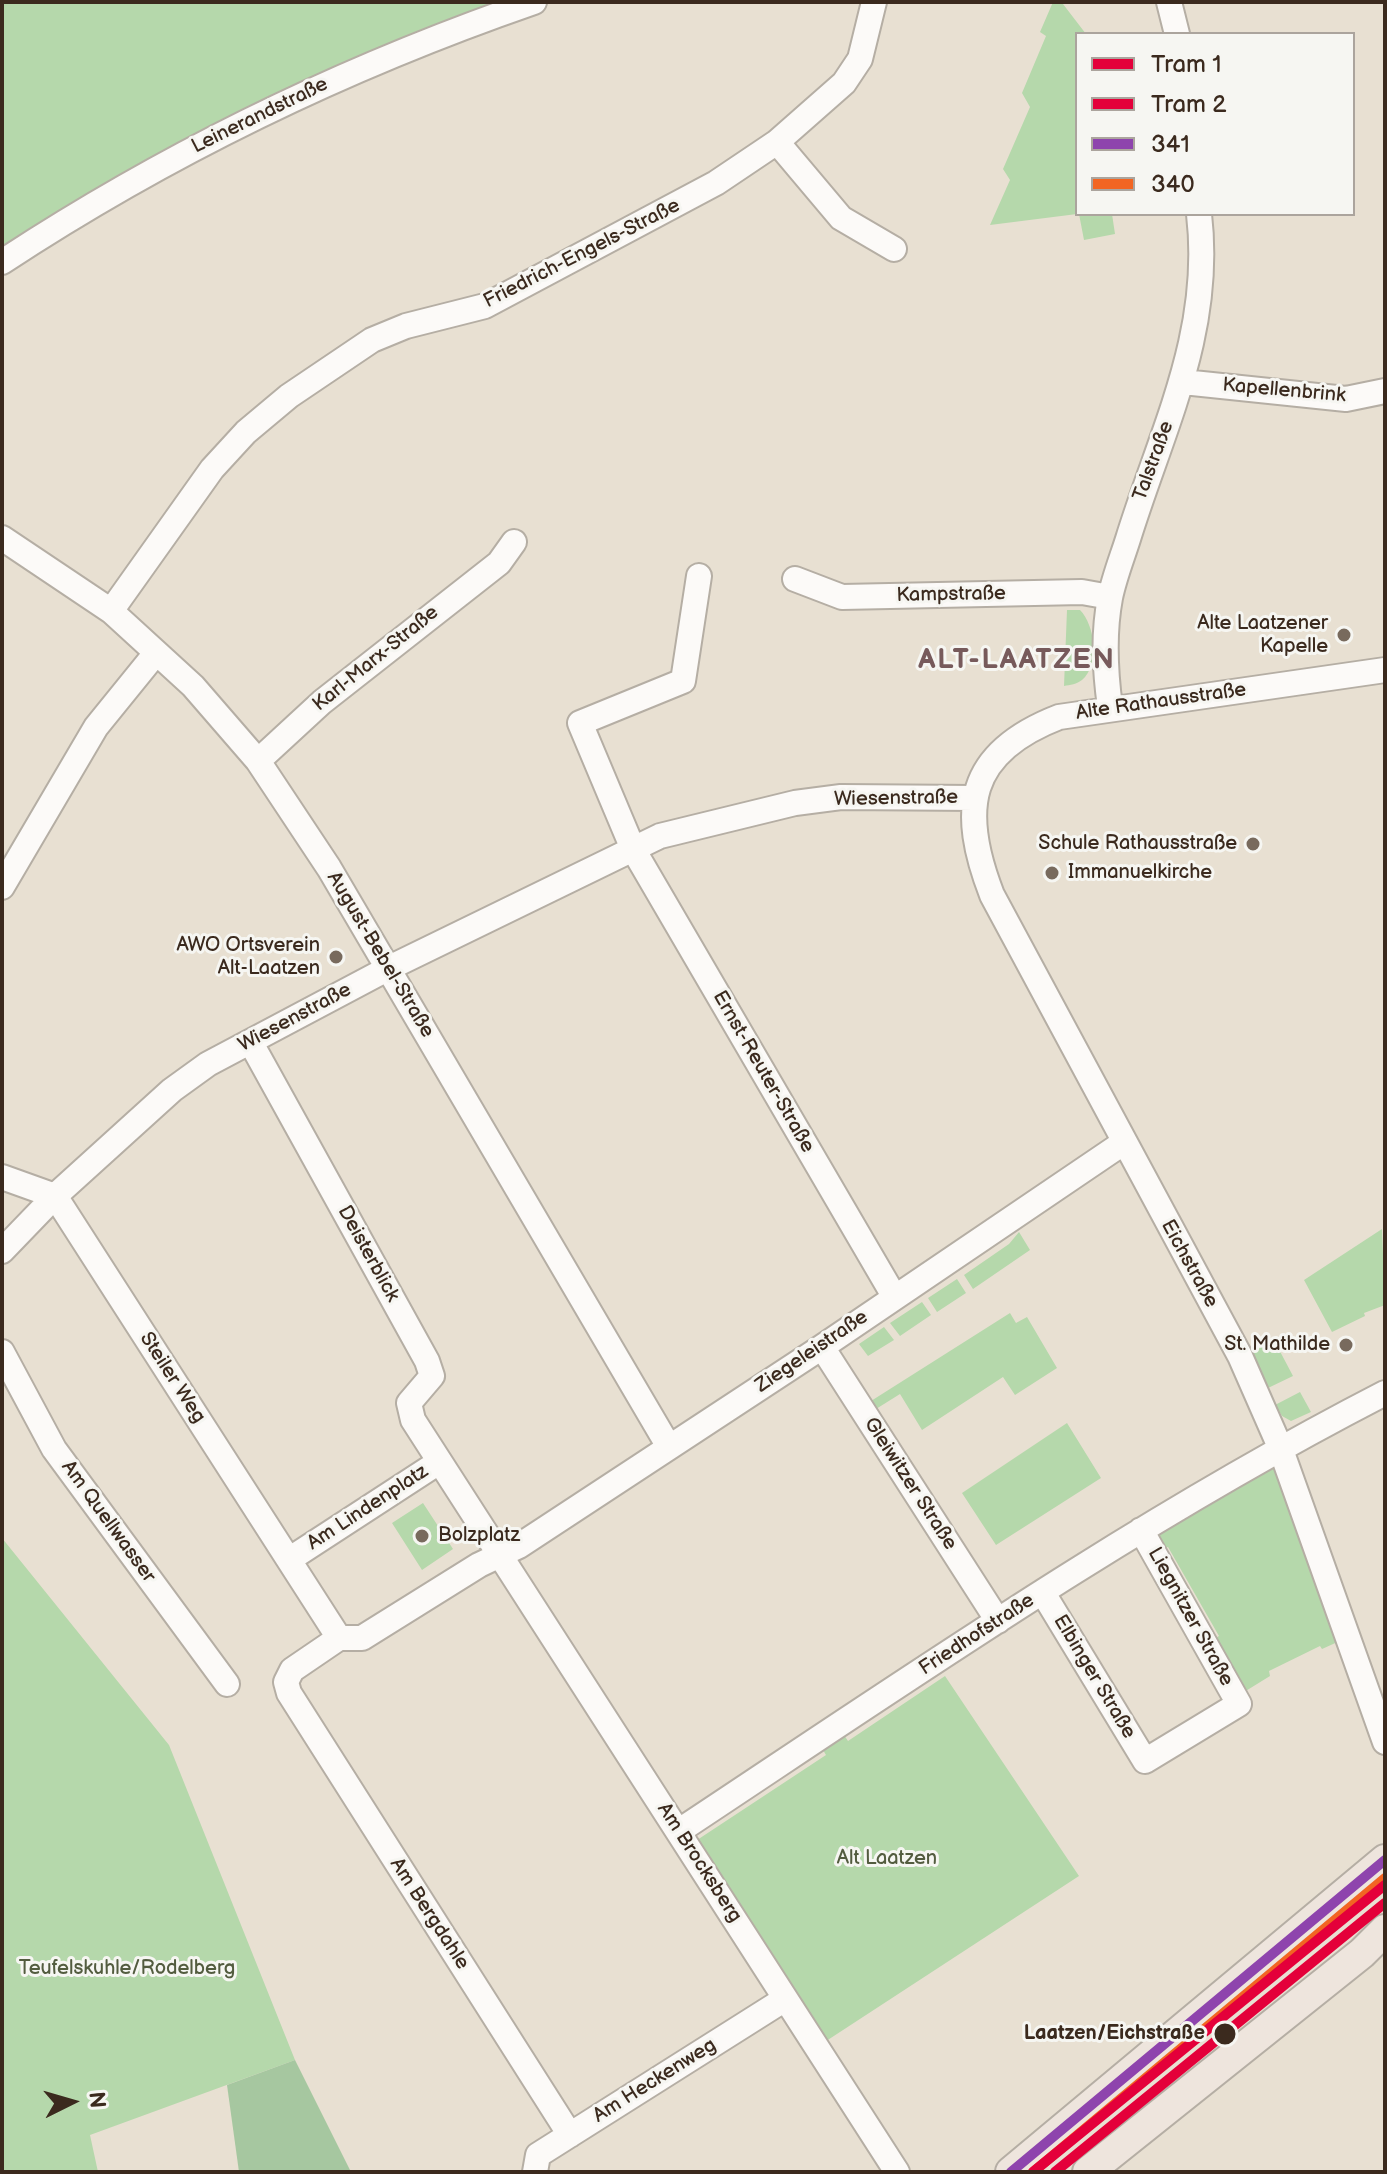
<!DOCTYPE html>
<meta charset="utf-8">
<style>
body{margin:0}
#map{position:relative;width:1387px;height:2174px;overflow:hidden;background:#e8e0d2;font-family:"Balsamiq Sans",sans-serif}
canvas{display:block}
.frame{position:absolute;inset:0;border:4px solid #3b2a1e;pointer-events:none}
.legend{position:absolute;left:1075px;top:32px;width:280px;height:184px;box-sizing:border-box;background:#f6f6f2;border:2px solid #aba49d;margin:0;padding:10px 14px;list-style:none;font-size:24px;color:#3b2a1e}
.legend li{display:flex;align-items:center;gap:16px;height:40px}
.legend b{width:40px;border:2px solid #aba49d}
.north{position:absolute;left:32px;top:2062px;width:80px;height:80px;-webkit-text-stroke:6px #f6f6f2;paint-order:stroke;rotate:85deg;font-size:22px;font-weight:700;line-height:32px;text-align:center;color:#3b2a1e}
.north::after{content:'';display:block;margin:auto;width:28px;height:36px;background:#3b2a1e;clip-path:polygon(50% 0,100% 100%,50% 72%,0 100%)}
</style>
<div id="map">
<canvas width="1387" height="2174"></canvas>
<div class="frame"></div>
<ul class="legend">
<li><b style="height:10px;background:#e4003a"></b>Tram 1</li>
<li><b style="height:10px;background:#e4003a"></b>Tram 2</li>
<li><b style="height:10px;background:#8e44ad"></b>341</li>
<li><b style="height:10px;background:#f26522"></b>340</li>
</ul>
<div class="north">N</div>
</div>
<script>
const ctx = document.querySelector('canvas').getContext('2d');
ctx.lineJoin = 'round';
function fill(path, color) { ctx.fillStyle = color; ctx.fill(path, 'evenodd'); }
function strokePath(path, color, width, dash) { ctx.strokeStyle = color; ctx.lineWidth = width; ctx.lineCap = dash ? 'butt' : 'round'; ctx.setLineDash(dash || []); ctx.stroke(path); }
function label(font, color, halo, rows, align = 'center') {
  ctx.font = font + ' "Balsamiq Sans",sans-serif'; ctx.lineWidth = 6; ctx.setLineDash([]); ctx.textBaseline = 'middle'; ctx.strokeStyle = halo; ctx.fillStyle = color; for (const [text, x, y, turn = 0] of rows) {
    ctx.save(); ctx.translate(x, y); ctx.rotate((+turn || 0) * Math.PI / 180); ctx.textAlign = isNaN(turn) ? turn : align; if (halo) ctx.strokeText(text, 0, 0); ctx.fillText(text, 0, 0); ctx.restore();
  }
}
fill(new Path2D(`
 M2 2H501L2 251Z
 M1053 2 1063 4 1086 34H1077V214L990 225 1010 180 1003 169 1030 107 1022 93 1046 36 1040 32Z
 M1079 214H1112L1115 234 1084 240Z
 M1067 610H1080C1095 625 1100 665 1082 680 1077 684 1070 685 1064 686Z
 M1382 1229 1385 1305 1364 1313 1365 1316 1332 1332 1304 1280Z
 M1019 1232 1030 1250 973 1289 964 1275 1009 1244Z
 M957 1279 966 1293 937 1312 928 1298Z
 M922 1302 931 1315 900 1336 890 1323Z
 M1010 1313 1016 1323 1027 1317 1057 1368 1015 1395 1003 1377 922 1430 900 1394 876 1409 871 1401Z
 M884 1327 894 1340 868 1356 859 1344Z
 M1274 1340 1293 1376 1268 1388 1251 1353Z
 M1300 1392 1311 1412 1291 1421 1282 1416 1275 1405Z
 M1067 1423 1101 1478 996 1545 962 1493Z
 M1278 1451 1342 1640 1322 1649 1320 1646 1269 1671 1270 1676 1236 1697 1206 1643 1219 1636 1168 1547 1156 1553 1145 1534Z
 M423 1503 453 1549 422 1570 392 1523Z
 M2 1538 169 1745 295 2060 90 2135 98 2172H2Z
 M945 1676 1079 1876 817 2047 688 1846 826 1755 817 1740 838 1726 848 1741Z`), '#b5d8ab');
fill(new Path2D(`
 M295 2060 351 2172H239L227 2085Z`), '#a6c7a0');
const minor = new Path2D(`
 M1169 2 1177 34
 M777 142 841 218 894 249
 M2 262C168 153 346 67 534 2
 M1183 382 1346 399 1385 391
 M2 538 111 611 193 686 258 761 329 868 669 1447
 M699 576 683 681 580 723 633 849 894 1296
 M795 579 842 597 1082 592 1110 597
 M111 611 212 469 246 432 289 396 372 340 406 326 485 306 716 183 777 142 844 83 860 59 874 2
 M1385 670 1059 717C966 753 959 810 992 895L1240 1356 1280 1447 1385 1742
 M1110 707C1105 670 1103 635 1110 598 1114 578 1122 558 1128 539 1162 429 1213 333 1199 214
 M258 761 322 702 499 563 514 542
 M2 887 96 727 156 653
 M251 1043 427 1361 432 1376 409 1403 413 1420 897 2172
 M2 1177 55 1196 339 1638
 M2 1251 55 1196 172 1090 208 1064 389 968 660 836 795 803 841 797 975 798
 M822 1347 998 1621
 M2 1352 54 1449 227 1684
 M290 1559 439 1462
 M1043 1593 1145 1761 1239 1704 1141 1530
 M679 1831C910 1678 1138 1520 1385 1393
 M570 2135 289 1693 286 1682 292 1670 339 1638H362L479 1565 519 1546 822 1347 1123 1143
 M535 2172 538 2155 785 1999`);
const major = new Path2D(`
 M1011 2172 1385 1860
 M1088 2172 1362 1953 1385 1930`);
strokePath(minor, '#b5aea4', 28);
strokePath(major, '#b5aea4', 34);
strokePath(minor, '#fcfaf8', 24);
strokePath(major, '#eee5dd', 30);
strokePath(new Path2D(`
 M1011 2172 1385 1860`), '#8e44ad', 10);
strokePath(new Path2D(`
 M1033 2172 1385 1878`), '#f26522', 10);
strokePath(new Path2D(`
 M1033 2172 1385 1885`), '#e4003a', 10);
strokePath(new Path2D(`
 M1055 2172 1385 1903`), '#e4003a', 10);
for (const [x, y, r, color] of [
 [1344,635,8,"#786a5d"],
 [1253,844,8,"#786a5d"],
 [1052,873,8,"#786a5d"],
 [336,957,8,"#786a5d"],
 [1346,1345,8,"#786a5d"],
 [422,1536,8,"#786a5d"],
 [1225,2034,12,"#3b2a1e"]
]) { const dot = new Path2D(); dot.arc(x, y, r, 0, 2 * Math.PI); ctx.fillStyle = color; ctx.fill(dot); strokePath(dot, '#f6f6f2', 3); }
label('20px', '#3b2a1e', '#f6f6f2', [
 ["Leinerandstraße",260,116,-26],
 ["Friedrich-Engels-Straße",582,254,-27],
 ["Kapellenbrink",1284,391,5],
 ["Talstraße",1154,461,-70],
 ["Kampstraße",951,595,-1],
 ["Karl-Marx-Straße",376,659,-39],
 ["Alte Rathausstraße",1161,702,-8],
 ["Wiesenstraße",896,799,-1],
 ["August-Bebel-Straße",380,955,59],
 ["Wiesenstraße",295,1018,-28],
 ["Ernst-Reuter-Straße",763,1072,60],
 ["Deisterblick",368,1254,61],
 ["Eichstraße",1189,1264,61],
 ["Ziegeleistraße",812,1352,-34],
 ["Steiler Weg",172,1378,57],
 ["Gleiwitzer Straße",910,1484,57],
 ["Am Lindenplatz",368,1508,-33],
 ["Am Quellwasser",108,1522,54],
 ["Liegnitzer Straße",1190,1617,61],
 ["Friedhofstraße",977,1635,-33],
 ["Elbinger Straße",1094,1677,59],
 ["Am Brocksberg",699,1863,57],
 ["Am Bergdahle",429,1914,57],
 ["Am Heckenweg",655,2081,-32]
]);
label('20px', '#3b2a1e', '#f6f6f2', [
 ["Alte Laatzener",1328,624],
 ["Kapelle",1328,647],
 ["Schule Rathausstraße",1237,844],
 ["Immanuelkirche",1068,873,"left"],
 ["AWO Ortsverein",320,946],
 ["Alt-Laatzen",320,969],
 ["St. Mathilde",1330,1345],
 ["Bolzplatz",438,1536,"left"]
], 'right');
label('20px', '#535c3f', '#f6f6f2', [
 ["Alt Laatzen",887,1859],
 ["Teufelskuhle/Rodelberg",127,1969]
]);
label('bold 20px', '#3b2a1e', '#f6f6f2', [
 ["Laatzen/Eichstraße",1205,2034]
], 'right');
ctx.letterSpacing = '2px';
label('bold 28px', '#775a5b', '#f6f6f2', [
 ["ALT-LAATZEN",1017,661]
]);
ctx.letterSpacing = '0px';
</script>
